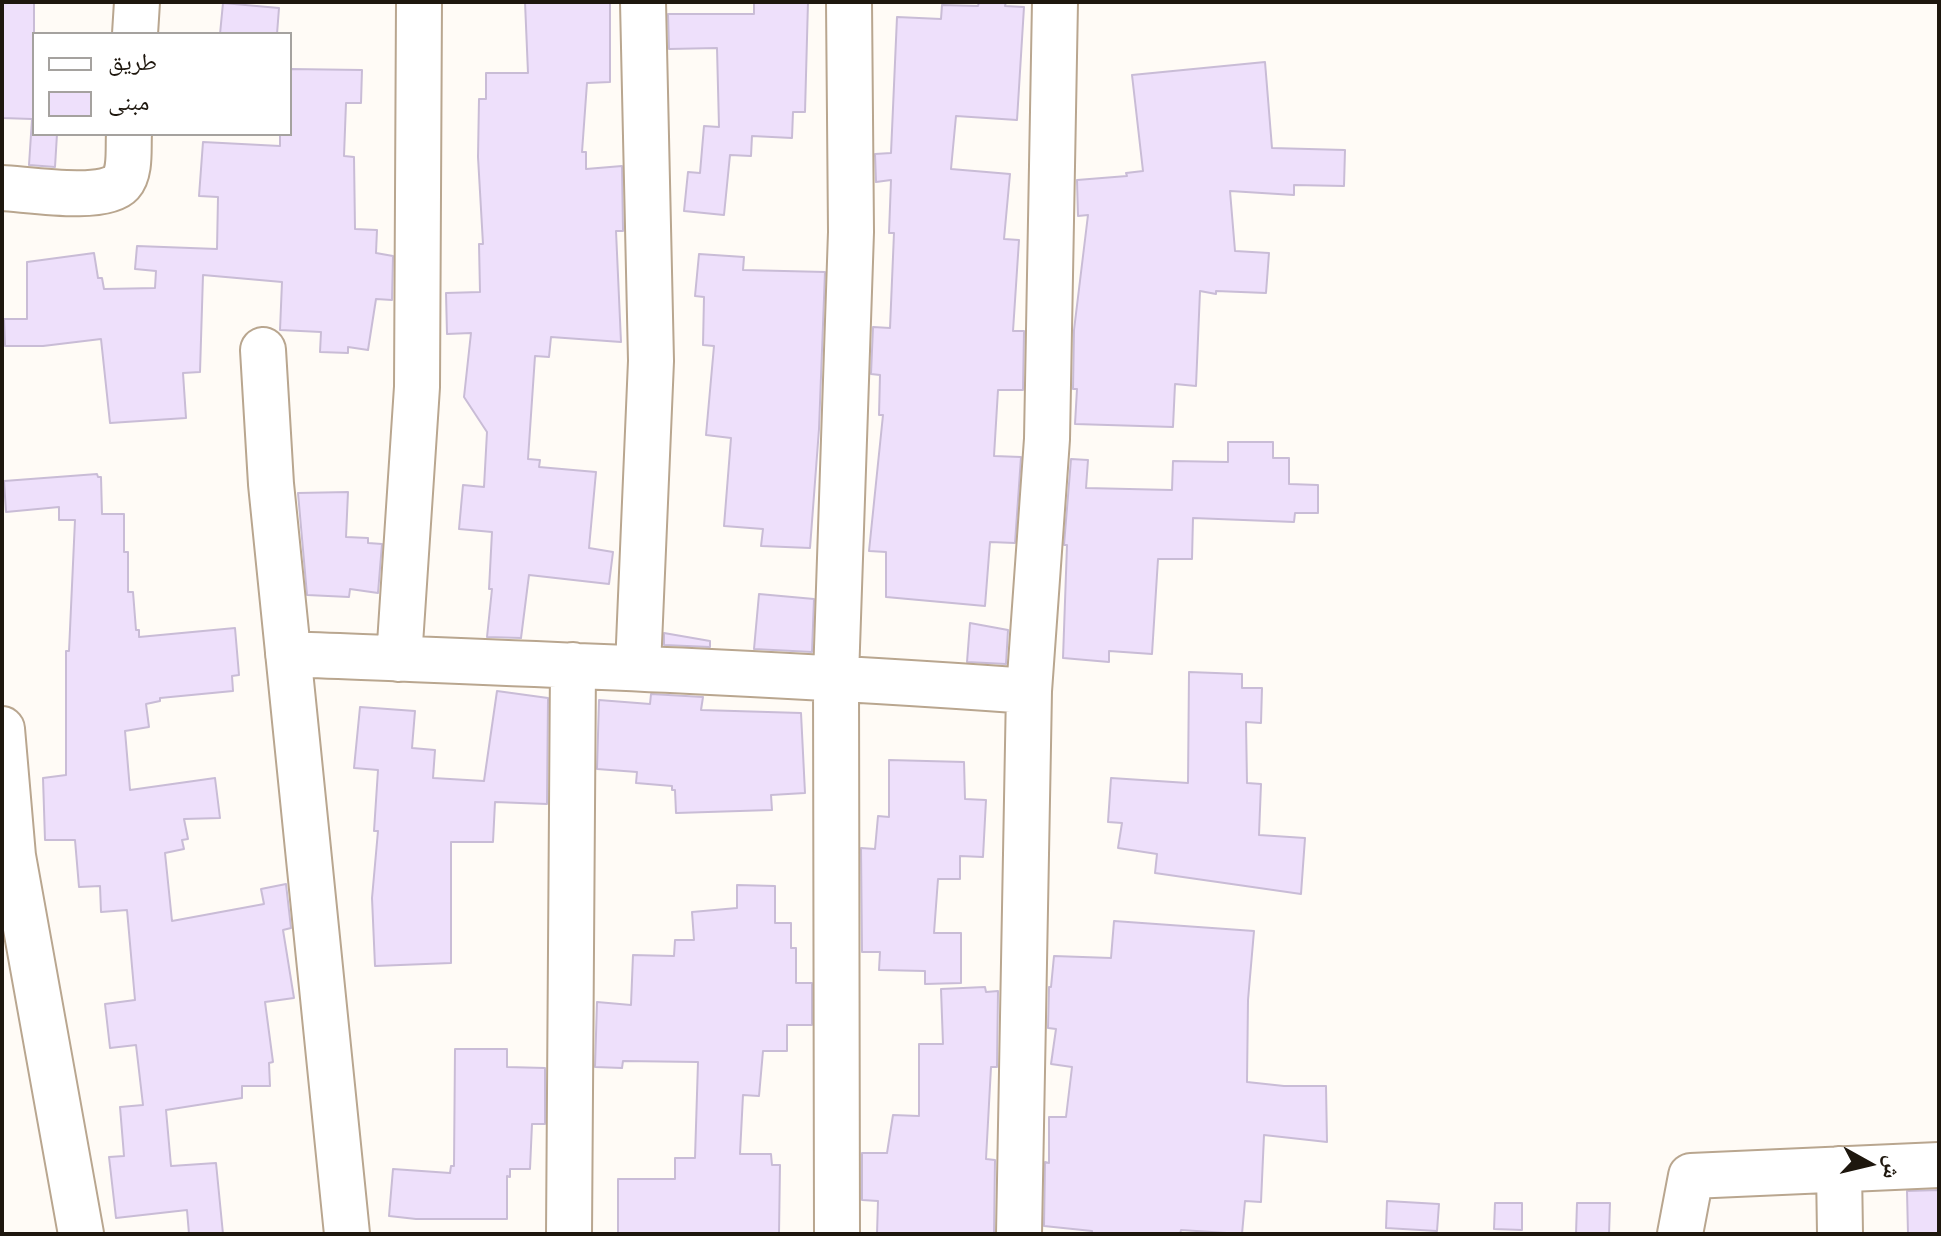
<!DOCTYPE html>
<meta charset="utf-8">
<style>
body{margin:0}
#map{position:relative;width:1941px;height:1236px;overflow:hidden;background:#fffbf6;font-family:"Archivo Narrow","Noto Naskh Arabic",sans-serif}
canvas{display:block}
.frame{position:absolute;inset:0;border:4px solid #1e170e;pointer-events:none}
.legend{position:absolute;left:32px;top:32px;width:260px;height:104px;box-sizing:border-box;background:#fff;border:2px solid #a5a29f;margin:0;padding:10px 14px;list-style:none;font-size:24px;color:#1e170e}
.legend li{display:flex;align-items:center;gap:16px;height:40px}
.legend b{width:40px;border:2px solid #a5a29f}
.north{position:absolute;left:1829px;top:1124px;width:80px;height:80px;-webkit-text-stroke:6px #fff;paint-order:stroke;rotate:98deg;font-size:22px;font-weight:700;line-height:32px;text-align:center;color:#1e170e}
.north::after{content:'';display:block;margin:auto;width:28px;height:36px;background:#1e170e;clip-path:polygon(50% 0,100% 100%,50% 72%,0 100%)}
</style>
<div id="map">
<canvas width="1941" height="1236"></canvas>
<div class="frame"></div>
<ul class="legend">
<li><b style="height:10px;background:#fff"></b>طريق</li>
<li><b style="height:22px;background:#eee0fb"></b>مبنى</li>
</ul>
<div class="north">ش</div>
</div>
<script>
const ctx = document.querySelector('canvas').getContext('2d');
ctx.lineJoin = 'round';
function fill(path, color) { ctx.fillStyle = color; ctx.fill(path, 'evenodd'); }
function strokePath(path, color, width, dash) { ctx.strokeStyle = color; ctx.lineWidth = width; ctx.lineCap = dash ? 'butt' : 'round'; ctx.setLineDash(dash || []); ctx.stroke(path); }
const building = new Path2D(`
 M2 2 34 3V134H57L55 167 29 165 32 119 2 118Z
 M525 2H610V82L587 83 582 152H586V169L622 166 623 231H616L621 342 551 337 549 357 535 356 528 459 540 460 539 467 596 472 589 548 613 552 609 584 529 575 521 638 487 637 492 589H489L492 532 459 529 463 485 484 487 487 432 464 397 471 333 447 334 446 293 480 292 479 244H483L478 157 479 99H486V73H528Z
 M754 2H808L805 112H793L792 138 752 136 751 156 730 155 724 215 684 211 688 172 700 173 704 126 719 127 717 48 669 49 668 14H754Z
 M979 2H1006L1005 6 1024 7 1017 120 956 116 951 169 1010 174 1004 239 1019 240 1013 331H1024L1023 390H998L994 456 1021 457 1015 543 990 542 985 606 886 597V552L869 551 883 415H879L880 375 871 374 873 327 890 328 894 233H889L891 180 876 182 875 154 891 153 897 17 941 19 942 5 978 6Z
 M223 3 279 8 277 34H220Z
 M1265 62 1272 148 1345 150 1344 186 1294 185V195L1230 191 1235 251 1269 253 1266 293 1216 291V294L1200 291 1196 386 1175 384 1173 427 1075 424 1077 389H1073L1074 330 1088 215 1078 216 1077 180 1127 176 1126 173 1143 171 1132 75Z
 M290 69 362 70 361 103H346L344 156 354 157 355 229 377 230 376 253 393 256 392 300 376 299 368 350 348 347V353L320 352 321 332 280 330 282 282 203 275 200 372 183 373 186 418 110 423 101 339 43 346H5L4 319H27V262L94 253 98 278H102L104 289 155 288 156 271 135 269 137 246 217 249 218 197 199 196 203 142 280 146V134H290Z
 M699 254 744 257 743 270 825 272 819 429 810 548 761 546 763 529 724 526 731 438 706 435 714 346 703 345 704 297 695 296Z
 M1228 442H1273V458H1289V484L1318 485V513H1295L1294 522 1193 518 1192 559H1158L1152 654 1109 651V662L1063 658 1067 545H1064L1071 459 1088 460 1086 488 1172 490 1173 461 1228 462Z
 M97 474 98 477H101L102 514H124V552H128V592H133L136 630H139V637L235 628 239 675 232 676 233 691 160 698V701L146 704 149 727 125 731 130 790 215 778 220 818 184 819 188 839 182 840 184 849 165 853 172 921 264 904 261 889 286 884 291 928 283 930 294 998 265 1002 273 1062 269 1063 270 1086H242V1098L166 1110 171 1166 216 1163 223 1234H189L187 1210 116 1218 109 1157 124 1156 120 1107 143 1105 136 1045 110 1048 105 1004 135 1000 127 910 101 912 100 886 79 887 75 840H45L43 778 66 775V651H69L75 520H59V507L6 512 4 481Z
 M348 492 346 537 368 538V543L382 544 378 593 350 589 349 597 307 595 298 493Z
 M759 594 814 599 812 652 754 649Z
 M970 623 1008 630 1006 664 967 662Z
 M664 633 710 641V647L664 645Z
 M1189 672 1242 674V688H1262L1261 723 1246 722 1247 783 1261 784 1259 835 1305 838 1301 894 1155 873 1157 854 1118 848 1122 823 1108 822 1111 778 1188 783Z
 M497 691 548 698 547 804 495 802 493 842H451V963L375 966 372 898 378 831H374L378 770 354 768 360 707 415 711 412 748 435 750 433 778 484 781Z
 M651 694 703 697 701 710 801 713 805 793 771 795 772 810 676 813 675 790H672V786L636 783 637 772 597 769 599 700 650 704Z
 M889 760 964 762 965 799 986 800 983 857 960 856V879H938L934 933H961V983L925 984V971L879 970 880 952H862L861 848 875 849 878 816 889 817Z
 M737 885 775 886V923H791V948H796V983H812V1025H787V1051H763L759 1096 743 1095 740 1154H771L772 1165H780L779 1234H618V1179H675V1158H695L698 1062 623 1061 622 1068 595 1067 597 1002 631 1005 633 955 674 956 675 940H694L692 912 737 908Z
 M1114 921 1254 931 1248 1000 1247 1082 1284 1086H1326L1327 1142 1264 1135 1261 1202 1245 1201 1242 1234 1181 1230 1180 1234H1092V1231L1044 1226 1045 1162 1049 1163V1117H1066L1072 1067 1051 1064 1056 1029 1048 1028 1049 987H1051L1054 956 1111 958Z
 M985 987 986 992 998 991 997 1067H991L986 1159 995 1160 994 1234H877L878 1201 862 1200V1153H887L893 1115 919 1116V1044H943L941 989Z
 M455 1049H507V1067L545 1068V1124H532L530 1169H510V1177L507 1176V1219H416L389 1216 393 1169 450 1173 451 1166H454Z
 M1939 1190V1234H1908L1907 1191Z
 M1387 1201 1439 1204 1437 1231 1386 1228Z
 M1495 1203H1522V1230L1494 1229Z
 M1577 1203H1610L1609 1234H1576Z`);
fill(building, '#eee0fb');
strokePath(building, '#c9bcd6', 2);
const minor = new Path2D(`
 M135 34 137 2
 M2 188C26 189 104 202 121 183 131 172 128 148 129 134
 M263 350 271 484 347 1234
 M288 654C535 664 782 673 1029 691
 M399 659 417 387 419 2
 M638 667 651 361 643 2
 M2 729 13 856 81 1234
 M1839 1169 1840 1234
 M569 1234 573 665
 M837 1234 836 677 851 232 849 2
 M1019 1234 1029 691 1047 439 1055 2
 M1680 1234 1691 1176 1939 1165`);
strokePath(minor, '#b9a68f', 48);
strokePath(minor, '#fff', 44);
</script>
